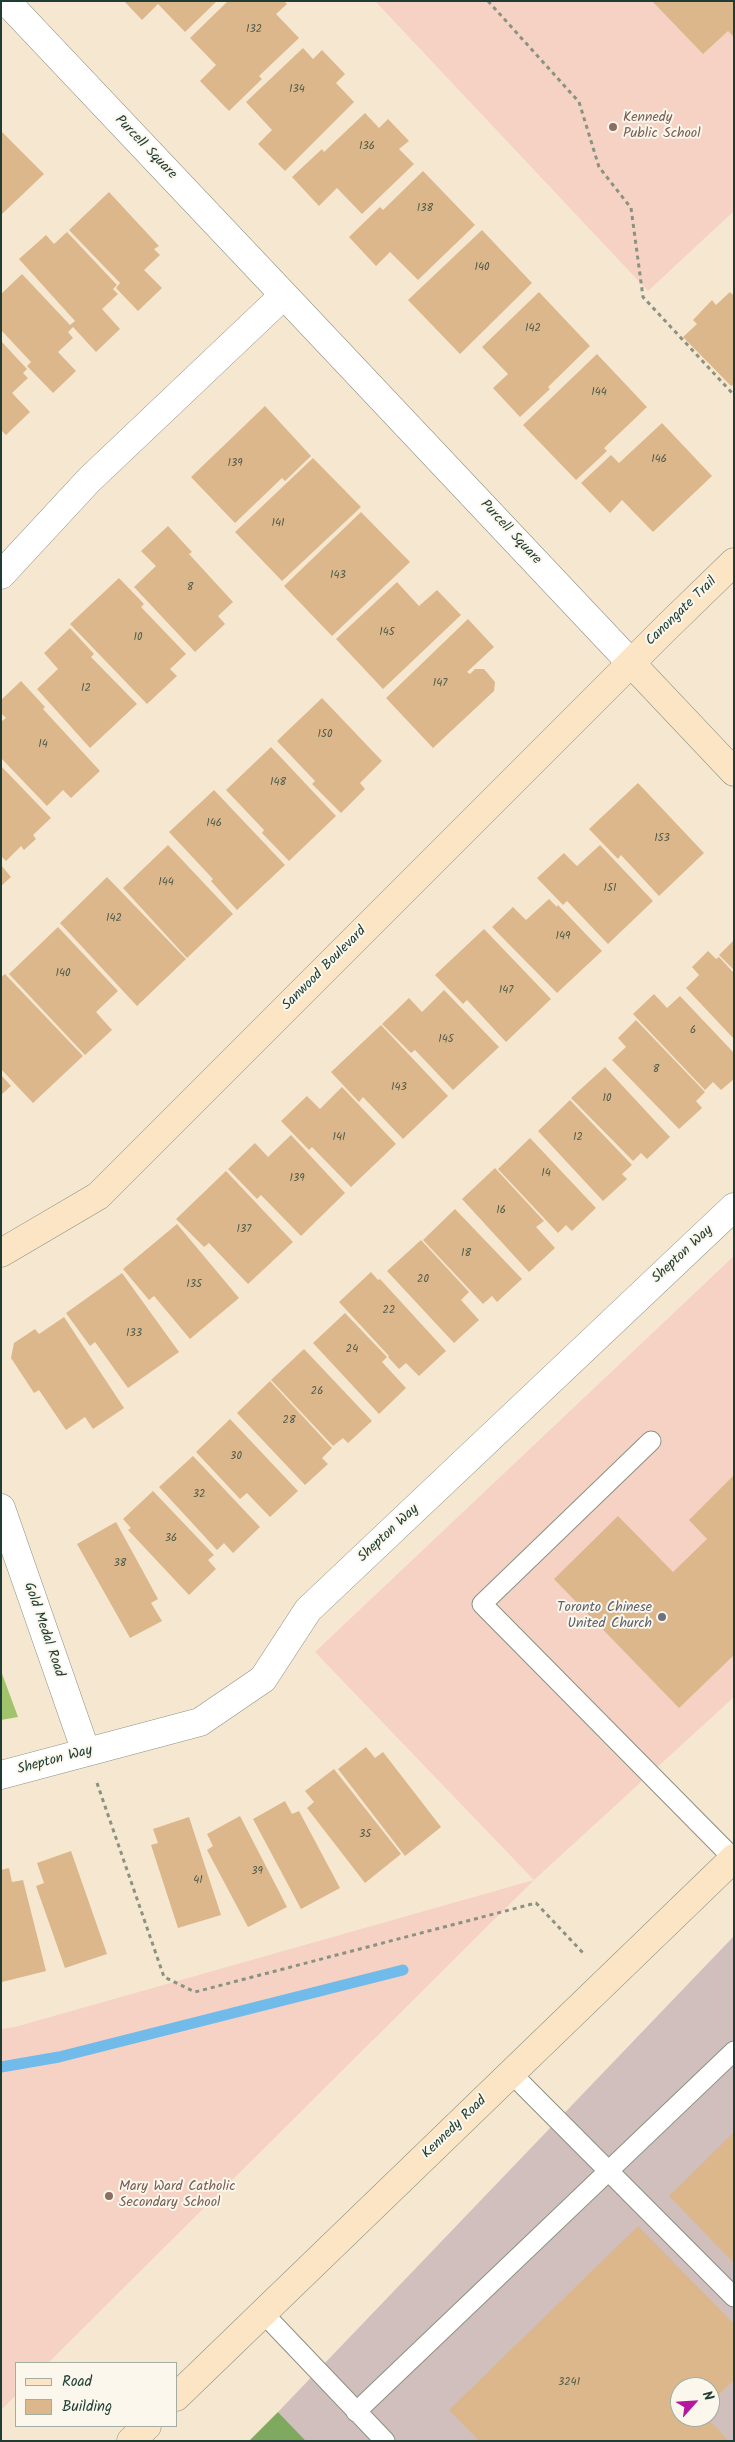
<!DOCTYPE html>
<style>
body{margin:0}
#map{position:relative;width:735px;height:2442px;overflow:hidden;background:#f6e7d0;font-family:Kalam,sans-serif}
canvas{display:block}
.frame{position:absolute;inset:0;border:2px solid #1f3d34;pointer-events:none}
.legend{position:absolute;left:15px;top:2362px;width:162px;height:65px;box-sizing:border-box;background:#fbf7ec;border:1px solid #a3ada2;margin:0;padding:6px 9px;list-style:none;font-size:15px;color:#1f3d34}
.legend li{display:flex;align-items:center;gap:10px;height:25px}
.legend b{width:25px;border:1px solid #a3ada2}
.north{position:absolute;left:670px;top:2377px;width:50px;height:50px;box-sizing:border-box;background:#fbf7ec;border:1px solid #a3ada2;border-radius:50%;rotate:64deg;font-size:14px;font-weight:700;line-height:20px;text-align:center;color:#1f3d34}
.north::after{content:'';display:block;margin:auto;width:18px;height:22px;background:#b5179e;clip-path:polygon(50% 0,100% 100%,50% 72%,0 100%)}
</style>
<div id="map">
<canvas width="735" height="2442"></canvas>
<div class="frame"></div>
<ul class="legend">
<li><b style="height:6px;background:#fce5c4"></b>Road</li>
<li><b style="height:14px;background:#dcb78b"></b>Building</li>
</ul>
<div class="north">N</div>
</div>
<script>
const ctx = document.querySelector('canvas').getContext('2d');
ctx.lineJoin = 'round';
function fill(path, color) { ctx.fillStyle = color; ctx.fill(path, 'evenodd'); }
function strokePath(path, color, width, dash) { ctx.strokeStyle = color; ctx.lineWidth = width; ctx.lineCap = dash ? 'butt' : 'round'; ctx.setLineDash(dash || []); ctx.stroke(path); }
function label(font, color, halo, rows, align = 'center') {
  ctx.font = font + ' Kalam,sans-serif'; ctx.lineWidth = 4; ctx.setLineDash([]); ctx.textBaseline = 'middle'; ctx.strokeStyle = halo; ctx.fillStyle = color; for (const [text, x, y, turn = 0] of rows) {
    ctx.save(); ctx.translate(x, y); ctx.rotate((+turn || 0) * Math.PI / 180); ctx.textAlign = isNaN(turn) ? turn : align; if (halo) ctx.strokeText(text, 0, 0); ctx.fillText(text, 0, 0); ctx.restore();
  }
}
fill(new Path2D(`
 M375 1H734V211L648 291Z
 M734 1256V1697L535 1879 48 2363H16V2395L1 2410V2029L15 2027 534 1880 315 1652Z`), '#f6d2c4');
fill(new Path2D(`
 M734 1936V2441H306L278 2412ZM680 2387H710V2417H680Z`), '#d1bfbe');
fill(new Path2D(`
 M1 1671 18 1717 1 1720Z`), '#a1c36c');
fill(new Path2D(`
 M278 2412 306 2441H249Z`), '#80a960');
strokePath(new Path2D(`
 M1 2067 59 2057 403 1970`), '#71bbea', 11);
fill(new Path2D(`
 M124 1H217L185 32 158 4 142 20Z
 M228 1H284L287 4 276 14 299 38 259 76 262 79 229 111 200 81 216 65 190 38Z
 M652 1H734V37L728 31 703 54Z
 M303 48 313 59 322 50 345 74 336 83 354 102 285 171 258 144 272 130 246 102Z
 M365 113 379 128 388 119 409 141 399 149 414 164 362 214 337 188 319 206 292 177 322 149 324 152Z
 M1 131 44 174 1 215Z
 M423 171 475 225 418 280 390 252 376 266 349 237 380 207 383 210Z
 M109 192 159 246 154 249 160 255 144 270 162 288 138 311 116 288 120 283 69 230Z
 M482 230 532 283 460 354 408 300Z
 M67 232 117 285 113 289 118 294 102 309 120 329 96 352 73 327 68 332 73 338 58 352 76 371 53 393 27 366 31 362 1 330V294L22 274 70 325 75 321 19 259 46 235 54 244Z
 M539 292 590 346 548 387 550 389 520 417 493 388 508 374 482 347Z
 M730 292 734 296V384L731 386 683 337 697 324 693 320 712 300 716 305Z
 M1 341 27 369 23 373 28 378 12 393 30 412 6 435 1 430Z
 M597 354 647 407 604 448 607 451 576 480 523 425Z
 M265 406 311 456 285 481 282 478 235 523 191 477Z
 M662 423 712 476 653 532 622 500 610 513 581 483 611 455 619 463Z
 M313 458 361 507 282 581 235 532Z
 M361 512 410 562 332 636 284 586Z
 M168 526 192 552 189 554 233 602 218 616 225 624 195 652 134 587 156 566 141 551Z
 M119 578 144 604 141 607 186 654 170 669 177 676 147 704 70 624Z
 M397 582 419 606 437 590 461 615 383 689 336 639Z
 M468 619 494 647 467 672 470 674 475 669H484L495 682 494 691 433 748 386 698Z
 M70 628 94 654 91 657 137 704 90 748 37 689 58 669 44 653Z
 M21 681 45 707 43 709 100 771 71 798 63 790 47 806 1 758V722L6 718 1 713V700Z
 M322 698 382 761 360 783 365 789 341 813 312 784 315 781 277 741Z
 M271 747 336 816 289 861 262 833 264 830 226 790Z
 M1 766 51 818 33 835 36 839 24 850 21 846 6 861 1 856Z
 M638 783 704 853 659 896 621 855 618 859 589 829Z
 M214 790 285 865 237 910 211 881 213 879 169 832Z
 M168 845 233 914 187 958 123 888Z
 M600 845 653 901 608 944 567 901 563 905 537 878 564 853 577 866Z
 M1 865 11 877 1 886Z
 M107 877 186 959 137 1006 60 923Z
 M549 899 557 907 558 905 602 951 557 993 492 927 513 907 526 920Z
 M58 927 118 991 96 1012 112 1030 85 1055 9 974Z
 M484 929 551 999 506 1042 467 1000 463 1004 435 975Z
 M734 940V970L719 955Z
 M708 951 716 959 719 957 734 973V1039L686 988 699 975 692 967Z
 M5 974 83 1056 33 1103 1 1069V977Z
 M444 990 499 1047 453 1090 415 1050 411 1053 382 1024 409 998 422 1012Z
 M654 994 667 1008 680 996 734 1053V1079L721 1090 713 1082 705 1090 633 1014Z
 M636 1020 705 1092 696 1101 702 1108 679 1129 612 1060 626 1047 618 1038Z
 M381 1025 448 1096 403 1139 363 1097 359 1102 331 1072Z
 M605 1067 670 1137 647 1159 641 1153 633 1161 571 1098Z
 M1 1075 11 1086 1 1095Z
 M342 1087 396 1144 351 1187 312 1147 309 1150 281 1121 307 1096 320 1109Z
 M570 1100 632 1165 622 1174 627 1179 603 1201 538 1131Z
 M291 1135 345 1193 301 1236 261 1195 257 1199 228 1169 255 1143 268 1157Z
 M530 1138 596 1208 572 1231 566 1225 558 1233 498 1169Z
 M495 1168 544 1221 536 1227 555 1248 529 1272 462 1199Z
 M226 1171 293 1242 248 1284 209 1243 204 1247 176 1219Z
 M455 1209 522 1279 497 1302 492 1296 483 1304 423 1240Z
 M177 1224 239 1298 190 1339 154 1296 149 1300 123 1269Z
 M421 1240 469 1292 461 1300 479 1320 454 1343 387 1271Z
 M371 1272 378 1280 380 1279 446 1351 419 1376 406 1363 399 1369 388 1357 389 1356 339 1302Z
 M122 1273 179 1352 128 1388 95 1342 90 1346 66 1313Z
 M345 1313 387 1357 382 1362 406 1388 379 1414 313 1343Z
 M64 1317 124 1408 93 1429 85 1417 66 1430 39 1390 34 1393 11 1358 14 1343 35 1329 39 1334Z
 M304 1349 372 1421 348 1443 343 1438 333 1446 271 1380Z
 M270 1381 332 1448 322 1458 328 1464 305 1485 237 1413Z
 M230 1419 298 1491 270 1517 247 1493 240 1499 196 1452Z
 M193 1456 260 1527 233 1553 224 1543 217 1550 159 1487Z
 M734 1475V1655L679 1708 554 1579 618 1516 673 1572 707 1539 689 1520Z
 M153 1491 214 1555 208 1560 216 1569 189 1595 128 1530 131 1528 123 1519Z
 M116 1522 158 1599 151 1603 162 1621 130 1638 77 1544Z
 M366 1747 375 1758 383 1752 441 1827 405 1856 338 1769Z
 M334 1769 401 1854 365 1883 307 1808 314 1802 305 1791Z
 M285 1801 292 1814 299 1811 340 1888 301 1909 253 1819Z
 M240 1816 287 1907 248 1927 207 1850 213 1846 207 1834Z
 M189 1817 221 1915 178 1928 151 1845 158 1843 153 1829Z
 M71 1851 107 1954 65 1968 36 1886 44 1883 37 1863Z
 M9 1868 12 1882 23 1880 46 1971 2 1982 1 1870Z
 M734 2132V2263L669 2196Z
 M638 2226 734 2324V2380L710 2403V2387H680V2417H706L729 2441H479L449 2410Z`), '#dcb78b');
const lane = new Path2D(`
 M651 1441 482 1604 734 1859
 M511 2073 734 2297
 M263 2313 385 2441
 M356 2412 734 2051`);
const street = new Path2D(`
 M284 295 631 663
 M1 575 89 480 284 295 6 1
 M1 1508 86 1752
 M1 1775 200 1722 263 1679 308 1610 734 1207`);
const secondary = new Path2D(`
 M631 663 734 772
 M1 1253 98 1196 667 627 734 562
 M176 2397 734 1858
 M131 2441 147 2426`);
strokePath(lane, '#8a9282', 21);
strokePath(street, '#8a9282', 29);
strokePath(secondary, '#8a9282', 29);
strokePath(new Path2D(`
 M488 1 579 102 599 167 631 208 643 297 734 395
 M97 1783 164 1977 195 1992 536 1903 585 1955`), '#8a9282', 3, [4, 4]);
strokePath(lane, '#fff', 19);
strokePath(street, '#fff', 28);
strokePath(secondary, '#fce5c4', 28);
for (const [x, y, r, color] of [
 [613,127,5,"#8d6e63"],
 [662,1617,5,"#6b7280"],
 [109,2196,5,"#8d6e63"]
]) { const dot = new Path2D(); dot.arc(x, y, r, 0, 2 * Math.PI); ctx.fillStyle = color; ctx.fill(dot); strokePath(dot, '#fbf7ec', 2); }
label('11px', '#4e5c4a', null, [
 ["132",254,30],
 ["134",297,90],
 ["136",367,147],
 ["138",425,209],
 ["140",482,268],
 ["142",533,329],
 ["144",599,393],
 ["146",659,460],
 ["139",235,464],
 ["141",278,524],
 ["143",338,576],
 ["8",190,588],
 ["145",387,633],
 ["10",138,638],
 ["147",440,684],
 ["12",86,689],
 ["150",325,735],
 ["14",43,745],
 ["148",278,783],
 ["146",214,824],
 ["153",662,839],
 ["144",166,883],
 ["151",610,889],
 ["142",114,919],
 ["149",563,937],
 ["140",63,974],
 ["147",506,991],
 ["6",693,1031],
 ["145",446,1040],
 ["8",656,1070],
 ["143",399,1088],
 ["10",607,1099],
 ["141",339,1138],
 ["12",578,1138],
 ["14",546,1174],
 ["139",297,1179],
 ["16",501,1211],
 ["137",244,1230],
 ["18",466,1254],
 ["20",423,1280],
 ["135",194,1285],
 ["22",389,1311],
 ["133",134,1334],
 ["24",352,1350],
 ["26",317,1392],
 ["28",289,1421],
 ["30",236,1457],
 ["32",199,1495],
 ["36",171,1539],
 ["38",120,1564],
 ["35",365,1835],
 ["39",257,1872],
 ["41",198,1881],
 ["3241",569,2383]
]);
label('14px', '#785e54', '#fbf7ec', [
 ["Kennedy",623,119],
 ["Public School",623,135],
 ["Mary Ward Catholic",119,2188],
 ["Secondary School",119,2204]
], 'left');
label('14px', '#1f3d34', '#fbf7ec', [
 ["Purcell Square",145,148,46],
 ["Purcell Square",510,533,47],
 ["Canongate Trail",682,612,-44],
 ["Sanwood Boulevard",325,969,-45],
 ["Shepton Way",683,1255,-43],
 ["Shepton Way",389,1534,-43],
 ["Gold Medal Road",43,1630,71],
 ["Shepton Way",55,1761,-15],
 ["Kennedy Road",455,2128,-44]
]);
label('14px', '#5b616d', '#fbf7ec', [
 ["Toronto Chinese",652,1609],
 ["United Church",652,1625]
], 'right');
</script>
